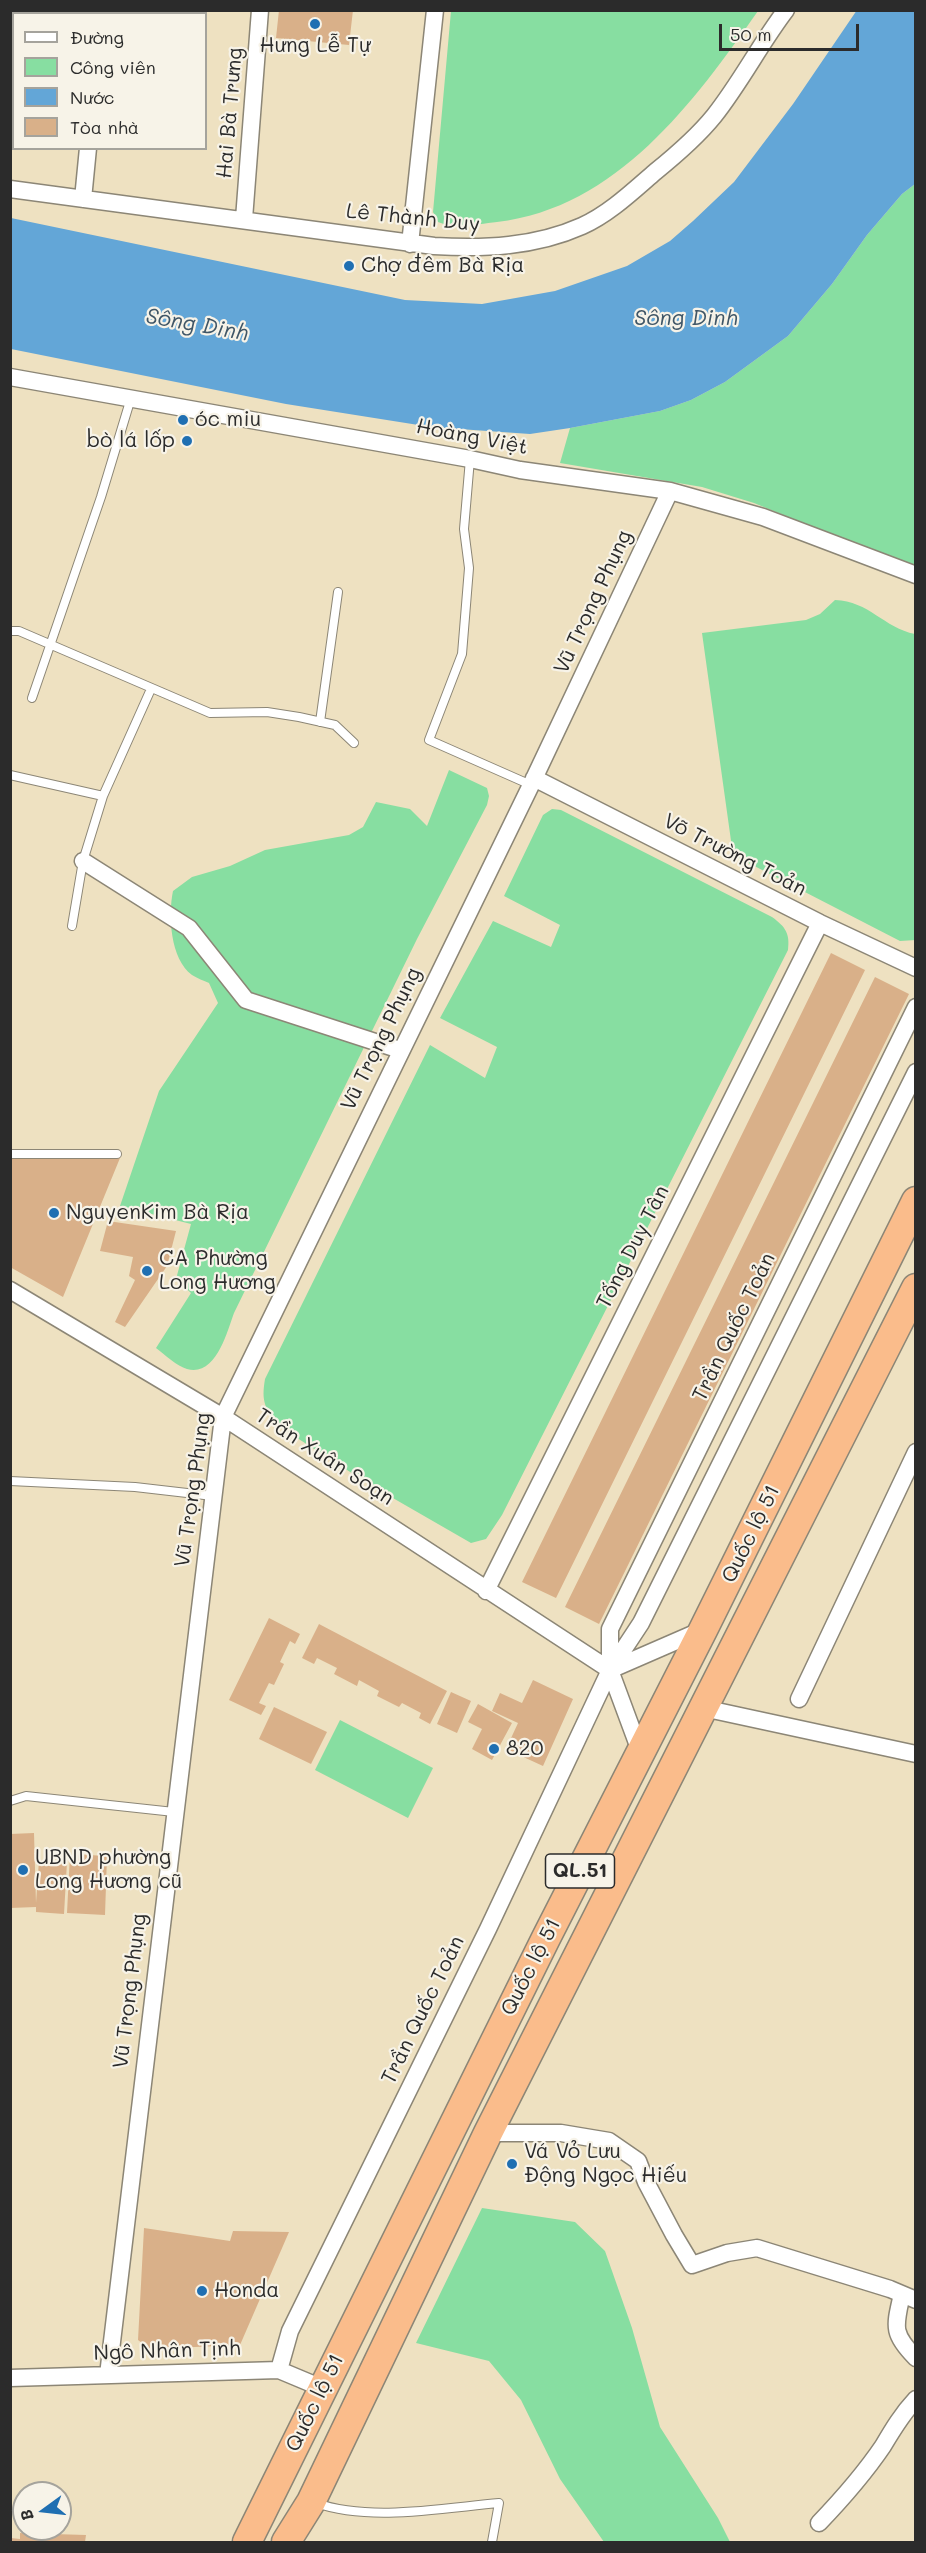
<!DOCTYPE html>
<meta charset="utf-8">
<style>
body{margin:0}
#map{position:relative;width:926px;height:2553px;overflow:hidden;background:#eee1c1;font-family:Mali,sans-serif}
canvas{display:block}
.frame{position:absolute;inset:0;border:12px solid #2b2b2b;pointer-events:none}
.legend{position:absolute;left:12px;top:12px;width:195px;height:138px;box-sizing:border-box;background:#f7f3e8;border:2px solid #a5a39c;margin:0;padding:8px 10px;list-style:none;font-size:18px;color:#2b2b2b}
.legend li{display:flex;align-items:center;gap:12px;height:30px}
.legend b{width:30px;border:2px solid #a5a39c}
.north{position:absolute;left:12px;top:2481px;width:60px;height:60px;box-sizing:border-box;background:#f7f3e8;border:2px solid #a5a39c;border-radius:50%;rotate:255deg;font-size:16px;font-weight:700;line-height:24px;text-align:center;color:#2b2b2b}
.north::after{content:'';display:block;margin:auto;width:21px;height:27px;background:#1f6fb2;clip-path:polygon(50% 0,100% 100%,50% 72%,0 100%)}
.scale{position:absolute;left:719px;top:24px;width:140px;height:27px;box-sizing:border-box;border:3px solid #2b2b2b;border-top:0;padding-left:8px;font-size:18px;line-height:21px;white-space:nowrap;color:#2b2b2b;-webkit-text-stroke:4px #f7f3e8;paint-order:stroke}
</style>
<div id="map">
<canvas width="926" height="2553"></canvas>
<div class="frame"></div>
<ul class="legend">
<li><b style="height:8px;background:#fff"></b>Đường</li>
<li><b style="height:16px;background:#87dea1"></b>Công viên</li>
<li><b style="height:16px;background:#63a6d7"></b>Nước</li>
<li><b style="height:16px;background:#d9b089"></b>Tòa nhà</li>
</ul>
<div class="north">B</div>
<div class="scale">50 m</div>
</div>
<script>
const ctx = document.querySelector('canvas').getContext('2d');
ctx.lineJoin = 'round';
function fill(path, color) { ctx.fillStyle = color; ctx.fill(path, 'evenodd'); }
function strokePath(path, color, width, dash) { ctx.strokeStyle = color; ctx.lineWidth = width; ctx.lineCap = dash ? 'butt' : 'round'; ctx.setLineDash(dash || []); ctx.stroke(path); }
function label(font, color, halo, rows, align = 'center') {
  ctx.font = font + ' Mali,sans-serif'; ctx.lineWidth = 4.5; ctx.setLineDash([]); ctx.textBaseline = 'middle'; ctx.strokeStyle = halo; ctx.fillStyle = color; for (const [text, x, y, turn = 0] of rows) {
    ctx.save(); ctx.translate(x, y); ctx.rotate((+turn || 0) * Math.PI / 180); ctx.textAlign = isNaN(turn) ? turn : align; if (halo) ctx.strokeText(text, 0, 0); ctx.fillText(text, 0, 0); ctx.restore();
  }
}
fill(new Path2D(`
 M451 11V10L758 11C694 102 617 208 497 222 479 224 455 229 438 222L433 212Z
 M915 184V569L754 503 702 487 560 463 570 428 660 411 691 400 725 382 788 336 832 284 867 235 902 194Z
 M835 600C869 601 884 628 915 634L916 940 900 941 733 855 702 633 806 620 820 614Z
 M449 770 487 788 489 796 487 805 417 939 234 1313C227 1332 216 1377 187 1369 177 1366 165 1355 156 1348L191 1293 176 1279 191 1224 120 1206 159 1091 218 1003 209 983C204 981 197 978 192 975 170 959 168 915 173 891L192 877 230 866 265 850 349 835 363 827 376 802 410 809 427 826Z
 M552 809 561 810 772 917C786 927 790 934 788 950L502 1515 486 1539 471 1543 372 1486 280 1427C265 1409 261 1402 265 1379L430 1045 485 1078 497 1047 440 1018 493 921 551 947 560 925 504 896 543 815Z
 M340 1720 433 1768 408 1818 315 1770Z
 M482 2208 575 2222 605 2251 632 2328 660 2427 718 2518 730 2542H604L560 2479 521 2400 489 2361 416 2343Z`), '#87dea1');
fill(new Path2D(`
 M857 10 915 11V184L902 194 867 235 832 284 788 336 725 382 691 400 660 411 570 428 530 434 431 427 286 404 11 349V218L405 300 482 304 555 291 627 266 670 241 693 221 734 182 793 104Z`), '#63a6d7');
fill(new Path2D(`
 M279 10H353L349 45 276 38Z
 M831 953 865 970 556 1598 522 1582Z
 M875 977 909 994 599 1624 565 1607Z
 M10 1158H120L63 1297 10 1267Z
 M108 1221 176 1231 167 1266 125 1327 115 1322 135 1280 129 1276 133 1257 100 1251Z
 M269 1618 300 1634 295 1644 290 1641 280 1662 284 1664 274 1685 269 1683 259 1703 266 1706 261 1715 229 1700Z
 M319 1624 447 1691 430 1724 419 1718 421 1713 402 1703 399 1707 377 1696 379 1691 359 1680 357 1686 334 1674 337 1668 317 1658 314 1664 302 1658Z
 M533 1680 573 1699 543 1766 506 1749 518 1723 492 1711 500 1693 522 1703Z
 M451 1692 471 1701 457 1733 437 1724Z
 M478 1704 512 1723 492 1760 472 1749 482 1729 468 1722Z
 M274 1707 327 1732 311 1764 259 1739Z
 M34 1833 36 1903 39 1860 67 1862 64 1914 36 1912V1907L10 1908V1834Z
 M70 1854 107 1856 105 1915 67 1913Z
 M144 2228 230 2241 233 2231 289 2232 240 2345 150 2349 138 2340Z
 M20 2533 86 2535 85 2542H11V2538L20 2539Z`), '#d9b089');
const service = new Path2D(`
 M470 459 464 529 469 568 462 654 429 740 531 785
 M10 631H19L210 713 267 712 299 717 335 725 354 743
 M32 698 101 497 131 398
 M320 722 338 592
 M10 775 103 796
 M72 926 83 861 103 796 151 689
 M10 1154H117
 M10 1481 135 1487 213 1496
 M10 1801 26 1796 174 1812
 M316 2503C370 2522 443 2508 499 2503L492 2542`);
const minor = new Path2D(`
 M100 14 101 10
 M10 189 434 246C484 249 535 247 582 226 609 214 633 191 655 172 676 155 697 137 714 116 741 82 760 44 786 10
 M83 199 88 148
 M244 219 260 10
 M410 244 435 10
 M10 377 470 459 520 470 670 491 763 517 916 575
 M534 778 820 923 916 968
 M83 861 189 928 246 1000 400 1050
 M10 1290 223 1417 610 1670 640 1751
 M486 1591 820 923
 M610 1670V1629L916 1007
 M610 1670 702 1630
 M799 1699 916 1452
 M703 1708 916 1754
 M488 2133H561L609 2141 638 2161 646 2182 674 2235 692 2265 727 2253 757 2248 890 2289 916 2300
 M902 2294C895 2326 891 2333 916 2358
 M279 2370 290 2331 488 1929 610 1670 641 1623 916 1072
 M108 2375 223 1417 531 785 670 491
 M10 2378 279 2370 322 2388
 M819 2523C842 2499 864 2474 883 2446 893 2429 902 2414 916 2399`);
const trunk = new Path2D(`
 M247 2542 546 1938 703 1630 916 1201
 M286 2542 311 2502 488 2133 916 1288`);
strokePath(service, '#8c8676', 10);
strokePath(minor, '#8c8676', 19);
strokePath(trunk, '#8c8676', 31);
strokePath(service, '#fff', 8);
strokePath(minor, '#fff', 16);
strokePath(trunk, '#fabc8b', 28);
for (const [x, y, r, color] of [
 [315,24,6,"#1f6fb2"],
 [349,266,6,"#1f6fb2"],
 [183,420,6,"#1f6fb2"],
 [187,441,6,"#1f6fb2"],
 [54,1213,6,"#1f6fb2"],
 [147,1271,6,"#1f6fb2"],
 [494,1749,6,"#1f6fb2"],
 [23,1870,6,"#1f6fb2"],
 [512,2164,6,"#1f6fb2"],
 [202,2291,6,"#1f6fb2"]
]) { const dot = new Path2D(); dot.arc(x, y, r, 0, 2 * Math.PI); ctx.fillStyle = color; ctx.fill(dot); strokePath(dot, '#f7f3e8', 2); }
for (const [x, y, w] of [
 [580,1871,69]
]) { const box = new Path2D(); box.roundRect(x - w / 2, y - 17, w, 34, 4.5); ctx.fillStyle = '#f7f3e8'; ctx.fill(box); strokePath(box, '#2b2b2b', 1.5); }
label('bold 20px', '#2b2b2b', null, [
 ["QL.51",580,1871]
]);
label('21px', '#2b2b2b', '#f7f3e8', [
 ["Hưng Lễ Tự",315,46,"center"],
 ["Chợ đêm Bà Rịa",361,266],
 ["óc miu",195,420],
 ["bò lá lốp",175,441,"right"],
 ["NguyenKim Bà Rịa",66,1213],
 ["CA Phường",159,1259],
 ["Long Hương",159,1283],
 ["820",506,1749],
 ["UBND phường",35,1858],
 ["Long Hương cũ",35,1882],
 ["Vá Vỏ Lưu",524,2152],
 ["Động Ngọc Hiếu",524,2176],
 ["Honda",214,2291]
], 'left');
label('21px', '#2b2b2b', '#f7f3e8', [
 ["Hai Bà Trưng",230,113,-85],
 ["Lê Thành Duy",413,218,6],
 ["Hoàng Việt",472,437,11],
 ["Vũ Trọng Phụng",593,602,-65],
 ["Võ Trường Toản",735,855,27],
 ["Vũ Trọng Phụng",381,1039,-64],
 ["Tống Duy Tân",633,1247,-63],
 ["Trần Quốc Toản",734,1327,-64],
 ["Trần Xuân Soạn",325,1457,33],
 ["Vũ Trọng Phụng",193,1490,-82],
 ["Quốc lộ 51",751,1534,-64],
 ["Quốc lộ 51",531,1967,-63],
 ["Vũ Trọng Phụng",130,1991,-83],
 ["Trần Quốc Toản",423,2010,-64],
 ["Ngô Nhân Tịnh",167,2351,-2],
 ["Quốc lộ 51",315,2403,-64]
]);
label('italic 22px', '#3f5667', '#f7f3e8', [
 ["Sông Dinh",686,318],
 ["Sông Dinh",197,325,10]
]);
</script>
